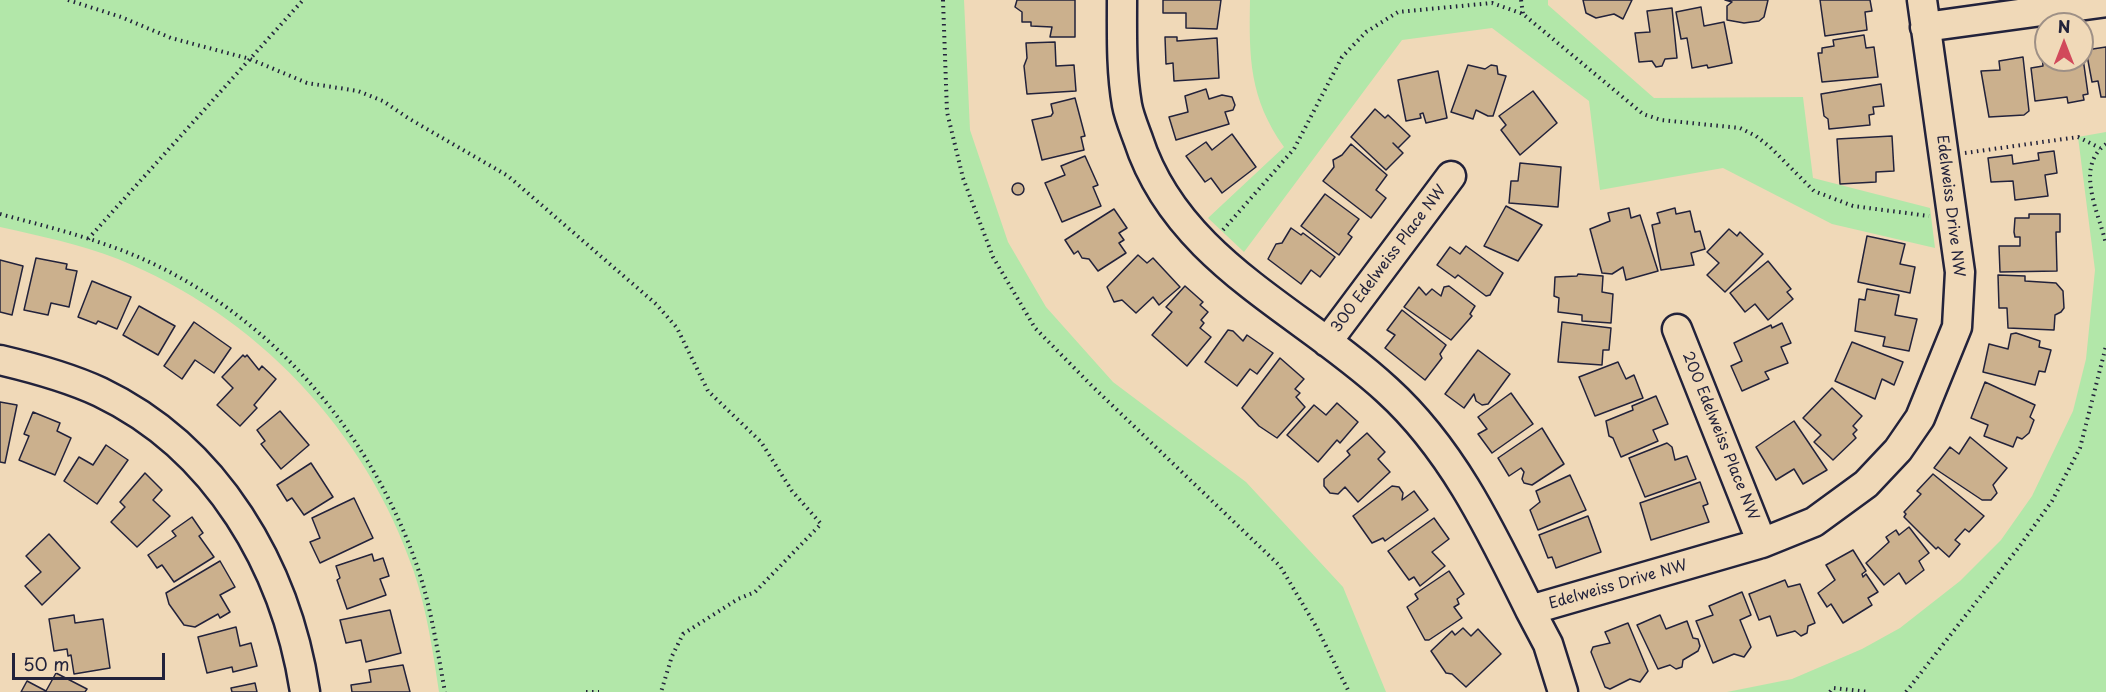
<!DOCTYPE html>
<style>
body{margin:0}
#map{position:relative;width:2106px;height:692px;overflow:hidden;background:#f0d9b8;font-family:"Playpen Sans",sans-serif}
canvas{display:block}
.north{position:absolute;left:2034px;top:12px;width:60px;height:60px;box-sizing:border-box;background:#f0d9b8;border:2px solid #9e9086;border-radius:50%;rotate:0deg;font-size:16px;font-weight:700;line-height:24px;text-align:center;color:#22223b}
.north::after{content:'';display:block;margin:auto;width:21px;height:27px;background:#d1495b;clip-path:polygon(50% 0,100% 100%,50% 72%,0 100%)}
.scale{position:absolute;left:12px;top:653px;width:153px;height:27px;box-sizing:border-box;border:3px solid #22223b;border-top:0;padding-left:8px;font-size:18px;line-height:21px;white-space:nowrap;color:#22223b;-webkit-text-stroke:4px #f0d9b8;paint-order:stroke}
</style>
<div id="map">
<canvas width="2106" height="692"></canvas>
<div class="north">N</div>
<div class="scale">50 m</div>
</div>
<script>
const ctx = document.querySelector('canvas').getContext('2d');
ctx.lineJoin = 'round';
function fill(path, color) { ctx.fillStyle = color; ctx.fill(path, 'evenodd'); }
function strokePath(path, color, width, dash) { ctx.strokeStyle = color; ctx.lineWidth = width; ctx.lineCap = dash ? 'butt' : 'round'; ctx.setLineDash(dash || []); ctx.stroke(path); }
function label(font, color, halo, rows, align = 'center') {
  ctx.font = font + ' "Playpen Sans",sans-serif'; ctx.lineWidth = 4.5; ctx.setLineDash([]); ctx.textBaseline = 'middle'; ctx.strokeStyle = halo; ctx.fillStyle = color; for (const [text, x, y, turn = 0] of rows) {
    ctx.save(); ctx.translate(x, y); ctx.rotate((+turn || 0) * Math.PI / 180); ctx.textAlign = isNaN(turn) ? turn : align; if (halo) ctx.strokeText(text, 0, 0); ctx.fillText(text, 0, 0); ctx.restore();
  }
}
fill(new Path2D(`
 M0 0H964L970 130 1008 242 1046 307 1113 382 1246 482 1343 587 1386 692H439C433 652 427 611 414 572 366 430 256 315 118 259 80 244 40 236 0 227Z
 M1250 0H1548V5L1654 98 1803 97 1813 178 1930 208 1935 248 1832 224 1723 168 1600 190 1589 101 1492 28 1402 40 1244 252 1208 218 1284 147C1249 98 1249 57 1250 0Z
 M2106 132V692H1727L1792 679 1862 649 1900 628 1960 581 2001 540 2032 496 2073 411 2086 359 2095 270 2078 137Z`), '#b2e7a9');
const building = new Path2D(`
 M1017 0H1075V37H1050L1052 27 1031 26V22H1022V12L1015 7Z
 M1163 0H1221L1217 29 1186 28V13H1163Z
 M1583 0H1632L1623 19 1614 14 1596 18 1586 13Z
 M1725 0H1768L1764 17 1759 21 1744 23 1727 20V6L1732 2Z
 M1820 0H1870L1872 11 1865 12 1867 30 1825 36Z
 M1701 7 1704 26 1724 22 1732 63 1708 68 1707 65 1692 68 1687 38 1681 39 1676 12Z
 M1672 8 1677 58 1665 59 1662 66 1656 67 1652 61 1639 62 1635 33 1650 32 1647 11Z
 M1864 35 1866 48 1874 47 1878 77 1822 82 1818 53H1822V48L1834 46 1833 40Z
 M1165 37H1177V41L1217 38 1219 78 1174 81 1173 63 1166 64Z
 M1055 42 1056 66 1074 65 1076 91 1027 94 1024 66 1027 58 1026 43Z
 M2106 47V97H2101L2098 81 2092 82 2086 50Z
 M2082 51 2088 94 2083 95 2084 100 2068 103 2067 97 2035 101 2031 68 2043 66 2042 57H2046V60H2082Z
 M2023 57 2029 111 2024 115 1989 117 1981 71 2000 70 1999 61Z
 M1468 65 1485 69 1491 65 1497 66 1498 74 1506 76 1493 116H1488L1476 110 1473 119 1451 112Z
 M1438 71 1447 118 1426 123 1423 113 1420 114 1421 118 1406 121 1398 80Z
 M1881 84 1884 106 1873 107 1874 114 1869 115 1870 125 1829 129 1828 119 1824 116 1821 94Z
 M1206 89 1209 99 1222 95 1232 97 1235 105 1233 110 1225 112 1229 124 1176 140 1169 117 1188 112 1185 96Z
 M1533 91 1557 123 1520 155 1501 130 1506 125 1499 116Z
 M1075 98 1085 136 1081 137 1084 150 1042 160 1032 120 1051 116 1053 113 1051 104Z
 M1375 109 1385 118 1388 115 1410 136 1398 148 1393 143 1403 153 1386 170 1351 137Z
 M1232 134 1256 167 1222 193 1211 178 1205 182 1186 156 1206 142 1212 150Z
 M1892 136 1894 171 1876 172V182L1840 184 1837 139Z
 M1351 144 1387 175 1376 190 1386 198 1371 218 1323 181 1334 167 1333 160 1342 155Z
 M2054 151 2057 173 2045 175 2048 196 2015 200 2013 181 1991 182 1988 158 2012 155 2013 164 2039 160 2038 153Z
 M1085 156 1098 185 1093 187 1101 206 1062 222 1045 183 1065 175 1061 166Z
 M1520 163 1561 167 1558 207 1509 203 1511 181H1518Z
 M1012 189a6 6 0 1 1 12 0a6 6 0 1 1-12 0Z
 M1325 194 1359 219 1348 234 1352 237 1339 255 1301 226Z
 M1506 206 1542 225 1518 261 1484 246Z
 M1629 208 1631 218 1640 215 1658 271 1626 280 1623 267 1612 274 1602 273 1590 229 1610 221 1608 213Z
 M1675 208 1676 214 1690 211 1695 232 1700 231 1705 249 1691 253 1694 265 1661 270 1652 225 1660 223 1657 213Z
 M1114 209 1127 228 1119 233 1124 240 1119 243 1126 253 1098 271 1089 259 1082 258 1078 251 1074 254 1065 240Z
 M2029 214H2060V232H2056L2057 271 2000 272 1999 246H2020V237H2015L2014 232 2015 218H2029Z
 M1291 228 1301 235 1303 233 1335 257 1320 277 1311 270 1301 284 1268 259 1276 244 1282 243Z
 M1729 229 1737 236 1740 232 1763 254 1725 292 1707 275 1719 263 1707 252Z
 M1867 236 1905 244 1900 264 1915 267 1910 293 1858 282Z
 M1466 246 1503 273 1490 295 1486 296 1458 275 1455 278 1437 265 1450 247 1460 254Z
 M1138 255 1147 263 1153 258 1180 287 1159 305 1153 297 1136 313 1122 300 1114 302 1107 287Z
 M36 258 67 264 66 269 77 271 69 307 51 303 48 315 24 310Z
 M0 260 23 266 12 315 0 312Z
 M1768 261 1791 289 1787 292 1793 299 1768 320 1755 304 1745 312 1730 293Z
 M1578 274 1603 276 1602 292 1613 294 1611 323 1582 321V315L1558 312 1559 298 1554 296 1555 277 1577 276Z
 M1998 275 2025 276V281L2056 283 2063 291 2064 308 2061 312 2055 315 2054 330 2008 328 2007 308H1999Z
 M92 281 131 297 117 329 98 321 96 324 78 317Z
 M1185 286 1203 302 1200 305 1208 312 1201 320 1204 323 1200 328 1211 337 1187 366 1152 335 1172 312 1166 307Z
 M1449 286 1475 306 1470 314 1472 316 1451 340 1404 307 1419 287 1426 295 1432 289 1441 296 1444 287Z
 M1867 289 1899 295 1895 315 1917 319 1909 351 1883 346 1885 337 1855 331 1859 299 1865 300Z
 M139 306 175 326 158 355 123 335Z
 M1402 310 1446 345 1440 354 1442 358 1425 380 1385 348 1395 335 1387 330Z
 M194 322 231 348 214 373 195 360 182 379 164 366Z
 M1562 322 1611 328 1609 350H1603L1602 365 1558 362Z
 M1782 323 1791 343 1781 347 1788 363 1765 372 1769 379 1742 391 1731 366 1742 361 1734 343 1771 325 1772 328Z
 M1228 330 1233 331 1243 341 1247 335 1273 353 1257 374 1250 369 1237 386 1205 362Z
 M2016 333 2040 341 2039 347 2051 350 2045 372 2039 371 2035 385 1983 372 1989 344 2008 349 2011 334Z
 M1852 342 1903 362 1894 385 1882 379 1875 399 1835 381Z
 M1478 350 1510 374 1488 404 1482 405 1476 401 1474 394 1464 408 1445 394Z
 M243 355 245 357 247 355 259 370 262 366 276 379 254 405 257 408 240 426 217 405 233 388 222 377Z
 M1280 358 1304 379 1295 389 1300 393 1296 397 1305 407 1277 438 1259 426 1242 408Z
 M1618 362 1626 379 1634 375 1643 398 1595 416 1579 377Z
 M1985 382 2035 405 2030 417 2034 420 2029 433 2022 439 2017 437 2013 447 1984 436 1988 425 1971 418Z
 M1832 388 1862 416 1853 426 1857 430 1853 434 1856 438 1833 460 1814 442 1821 435 1803 418Z
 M1511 393 1533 424 1492 453 1478 434 1487 429 1478 417Z
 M1656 396 1668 424 1653 430 1658 441 1621 457 1613 438 1609 436 1606 421 1633 410 1632 406Z
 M0 402 17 405 5 463 0 462Z
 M1337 403 1358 422 1340 443 1337 440 1318 462 1287 435 1314 405 1326 415Z
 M280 411 309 445 281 469 261 444 265 441 257 430Z
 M33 412 60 423 57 431 71 438 55 475 19 460 29 436 24 434Z
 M1794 421 1827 470 1803 484 1794 469 1776 480 1756 447Z
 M1542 428 1564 464 1532 485 1524 483 1522 479 1524 472 1521 468 1509 476 1498 458Z
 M1367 433 1385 452 1378 459 1390 472 1358 502 1345 487 1338 494 1330 493 1324 486V479L1350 455 1347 451Z
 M1970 437 2007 468 1993 485 1997 493 1991 500H1982L1934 468 1950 447 1959 454Z
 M1667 443 1672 447 1675 460 1687 456 1696 479 1645 497 1629 458Z
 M106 445 128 460 97 504 64 481 79 457 93 465Z
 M311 463 333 497 304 515 292 498 287 501 277 485Z
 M145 473 162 490 153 500 170 516 137 547 111 522 125 507 120 502Z
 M1933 474 1984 516 1969 532 1965 529 1955 540 1960 544 1949 557 1938 547 1936 549 1904 517 1906 514 1904 512 1921 494 1917 491Z
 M1570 475 1586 510 1538 530 1530 510 1540 502 1536 491Z
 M1700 482 1708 504 1703 506 1709 522 1651 540 1640 503Z
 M1392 486 1399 487 1403 493 1402 500 1414 491 1428 510 1385 541 1383 538 1372 543 1353 516Z
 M354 498 373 538 320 563 310 542 320 538 312 518Z
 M1588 516 1601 552 1556 568 1552 557 1548 558 1539 535Z
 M192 517 203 533 199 536 214 557 174 582 162 565 157 568 148 555 176 536 172 531Z
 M1434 518 1449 539 1432 552 1445 566 1420 586 1414 577 1409 580 1388 551Z
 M1909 527 1929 553 1919 561 1924 570 1906 584 1899 573 1884 585 1866 563 1889 542 1886 537 1896 530 1899 535Z
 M49 534 80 568 42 605 25 586 41 572 26 556Z
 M1853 550 1866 571 1862 574 1863 577 1866 574 1878 592 1868 598 1872 605 1843 623 1831 604 1827 607 1818 593 1835 580 1826 565Z
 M372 554 374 561 383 558 389 576 380 579 386 595 347 609 337 580 340 578 336 566Z
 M220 561 235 587 220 595 230 612 220 618 218 614 195 627 184 625 169 604 166 593Z
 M1449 571 1464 594 1457 599 1459 604 1454 607 1462 618 1429 640H1425L1407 607 1418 599 1415 594Z
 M1785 580 1788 587 1800 584 1815 623 1808 626 1807 633 1801 636 1795 631 1777 636 1770 616 1759 620 1749 594Z
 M1742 592 1751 615 1740 620 1751 647 1744 657 1734 654 1713 663 1696 621 1713 615 1709 606Z
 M390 610 401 653 366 662 361 640 346 643 340 620Z
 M74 615 75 623 103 619 110 668 74 674 71 655 68 656 67 649 54 651 49 619Z
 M1660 615 1666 629 1687 621 1693 638 1698 639 1700 646 1698 651 1683 660 1682 667 1676 669 1670 665 1658 669 1637 625Z
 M1628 623 1648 671 1640 682 1630 679 1610 689 1605 687 1591 652 1593 647 1610 643 1605 632Z
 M236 627 240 646 251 643 257 666 233 672 232 667 207 673 198 637Z
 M1463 628 1471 636 1478 629 1501 654 1466 687 1452 674 1446 673 1431 651 1452 631 1455 635Z
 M403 665 410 692H352L351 685 371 682 369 670Z
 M56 673 87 689 85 692H21L27 681 46 691Z
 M255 683 257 692H232L231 688Z`);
fill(building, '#cbb08d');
strokePath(building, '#22223b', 1.5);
const minor = new Path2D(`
 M1122 0C1122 35 1121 70 1127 105 1129 116 1134 128 1138 139 1177 260 1299 309 1387 390 1453 450 1491 531 1530 610L1762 543 1814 522 1866 484 1898 450 1920 418 1957 327 1960 272 1922 0
 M1925 27 2106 2
 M1677 329 1762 543
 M1327 342 1451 176
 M0 360C34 368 68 377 100 392 217 448 286 567 305 692
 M1530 610 1548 644 1563 692`);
strokePath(minor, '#22223b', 33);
strokePath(new Path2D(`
 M68 0 121 17 171 38 250 59 307 83 358 91 383 101 408 118 508 176 656 304 677 328 708 391 761 442 792 491 821 524 755 592 738 599 683 634 672 656 661 692
 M943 0 947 112 963 178 993 257 1035 328 1092 386 1280 566 1317 628 1349 692
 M1521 0 1523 14
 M2106 144C2074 167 2099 213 2106 244
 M1965 153 2078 137 2100 148
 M0 214C37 224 74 233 110 246 253 296 366 421 416 563 431 605 437 649 445 692
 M1223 230 1294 149 1342 57 1366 32 1398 12 1492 3 1523 14 1643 114 1661 120 1740 128 1756 136 1770 147 1814 191 1853 206 1929 216
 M88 239 303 0
 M586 692H599
 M1830 692 1833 688 1869 692
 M1906 692 2019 547 2052 501 2080 448 2106 346`), '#22223b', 4, [1.5, 4.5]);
strokePath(minor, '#f0d9b8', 28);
label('15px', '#22223b', '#f0d9b8', [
 ["Edelweiss Drive NW",1950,206,83],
 ["300 Edelweiss Place NW",1389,259,-53],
 ["200 Edelweiss Place NW",1720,436,68],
 ["Edelweiss Drive NW",1618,585,-16]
]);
</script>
